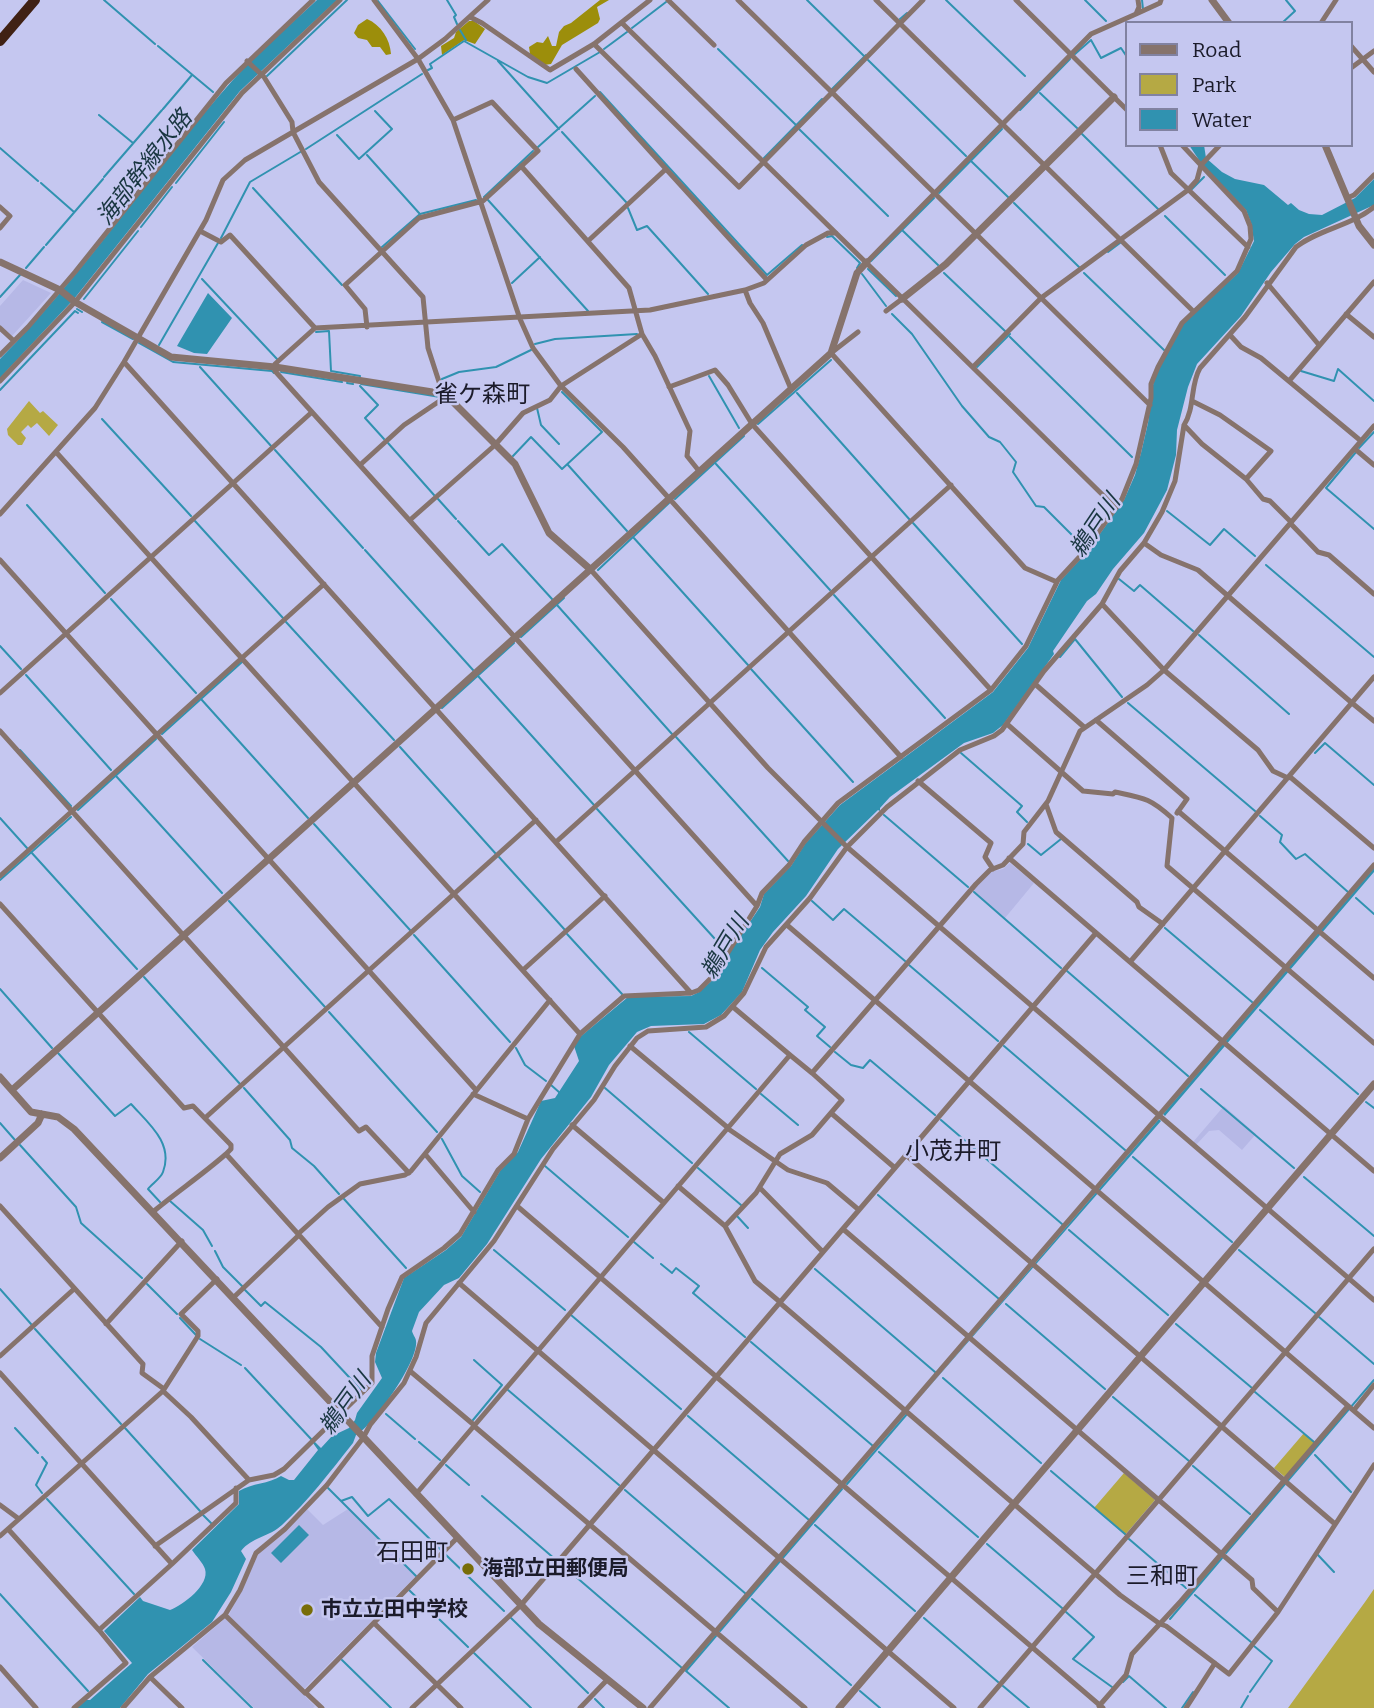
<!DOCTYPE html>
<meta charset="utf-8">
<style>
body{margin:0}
#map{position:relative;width:1374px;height:1708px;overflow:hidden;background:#c5c7f0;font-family:Bitter,serif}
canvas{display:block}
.legend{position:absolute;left:1125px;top:21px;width:228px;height:126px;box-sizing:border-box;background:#c5c7f0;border:2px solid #8182a1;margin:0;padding:9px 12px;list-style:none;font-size:21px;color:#1b1b2a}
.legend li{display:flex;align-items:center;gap:14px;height:35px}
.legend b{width:35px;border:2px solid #8182a1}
</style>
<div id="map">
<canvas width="1374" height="1708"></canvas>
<ul class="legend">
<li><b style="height:9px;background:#86736c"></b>Road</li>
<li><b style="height:19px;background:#b5a944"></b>Park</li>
<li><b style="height:19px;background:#3092b0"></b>Water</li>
</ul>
</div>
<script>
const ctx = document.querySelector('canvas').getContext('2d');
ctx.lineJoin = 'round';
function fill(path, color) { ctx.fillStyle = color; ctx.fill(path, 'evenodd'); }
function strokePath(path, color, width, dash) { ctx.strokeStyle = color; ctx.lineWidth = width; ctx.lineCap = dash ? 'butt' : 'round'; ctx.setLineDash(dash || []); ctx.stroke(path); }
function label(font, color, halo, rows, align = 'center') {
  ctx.font = font + ' Bitter,"Noto Sans JP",serif'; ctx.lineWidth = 5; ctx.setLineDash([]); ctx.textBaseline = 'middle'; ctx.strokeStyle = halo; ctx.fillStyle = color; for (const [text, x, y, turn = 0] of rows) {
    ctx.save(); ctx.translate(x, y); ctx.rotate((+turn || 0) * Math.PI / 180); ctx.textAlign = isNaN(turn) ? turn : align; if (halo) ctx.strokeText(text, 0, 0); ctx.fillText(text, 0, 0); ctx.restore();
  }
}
fill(new Path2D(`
 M23 280 51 293 12 336 0 326V306Z
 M1010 863 1034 883 1005 918 972 890 991 872 1003 869Z
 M1224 1106 1256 1134 1242 1150 1219 1130 1209 1131 1196 1145 1193 1142Z
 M307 1509 323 1525 348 1509 416 1576 301 1692 315 1706 313 1708H254L192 1647 229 1615 258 1555Z`), '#b6b8e6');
fill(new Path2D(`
 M29 401 40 413 43 411 58 425 49 436 37 423 31 428 28 425 21 432 26 438 22 445H18L8 435 7 429Z
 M1304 1433 1315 1442 1285 1477 1274 1468Z
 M1124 1473 1155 1500 1125 1535 1094 1508Z
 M1374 1589V1708H1288L1365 1602Z`), '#b5a944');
fill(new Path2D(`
 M600 0H609L597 7 600 19 598 23 562 45 551 64 544 65 530 54 529 47 537 42 543 43 548 36 552 46H556L559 32 564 26 571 23Z
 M367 19C381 25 390 39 391 54L386 55 380 47H372L367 40 358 38 354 33 358 25Z
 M469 21H474L485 29 475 44 464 40 442 55 441 46 454 38 456 32Z`), '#9c8e0b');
fill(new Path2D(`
 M317 0H337L240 91 74 299 0 378V359C85 273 152 171 232 81 258 52 289 26 317 0Z
 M1189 145H1204L1206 158 1222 172 1235 179 1264 185 1288 205 1291 203 1299 210 1309 214 1322 215 1355 198 1374 179V205L1304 237 1295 244 1271 272 1241 316 1197 364 1188 387 1177 430 1176 455 1167 490 1144 533 1113 569 1096 594 1087 601 1053 651 1054 654 1003 725 993 733 964 743 890 797 880 808V811L878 810 838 849 806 896 773 932 760 950 742 992 721 1015 704 1024 651 1026 637 1032 609 1065 591 1097 541 1159 487 1244 459 1278 444 1285 419 1312 412 1331C413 1335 416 1338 416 1341 419 1361 372 1427 356 1435L353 1443C330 1472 308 1501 282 1525 269 1537 252 1537 241 1551L246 1559 231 1592 212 1622 148 1674 120 1708H77L86 1700H90L132 1663 104 1631 140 1597 143 1601 170 1610C183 1605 210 1585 205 1569 203 1563 196 1556 192 1550L239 1504V1491C252 1483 269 1484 281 1476L289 1480H294L318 1450 313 1443 314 1441 321 1448 332 1436 349 1428 355 1420 357 1413 382 1378 375 1362 376 1353 404 1278 446 1250 461 1237 500 1171 518 1152 541 1101 555 1098 579 1061 574 1046 580 1037 628 997 691 996 699 992 715 978 727 956 760 907 764 894 791 866 805 844 840 805 993 692 1028 648 1061 580 1087 552 1124 500 1135 475 1141 453 1148 423 1154 378 1183 324 1238 273 1254 241 1251 223 1246 210 1203 166Z
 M208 293 232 318 207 354 194 353 177 346Z
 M1374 868V872L1165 1116 1163 1114Z
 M1159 1119 1161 1121 908 1411Z
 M299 1525 309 1535 281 1563 271 1553Z`), '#3092b0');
strokePath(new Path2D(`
 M104 0 155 44
 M447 0 456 15 454 17 457 24
 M807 0 864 56
 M946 0 1025 76
 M1085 0 1106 21
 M1142 0 1143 9
 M378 1 415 49
 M900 19 907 13
 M1282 23 1295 11 1286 0
 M632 28 666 2
 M460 30 466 40
 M158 46 213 92
 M604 49 627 32
 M718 49 796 125
 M1075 54 1091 40 1101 58 1121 48 1127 57
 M868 60 966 156
 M498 61 559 129
 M428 70 432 68 430 64 464 41 528 77 547 83 600 52
 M267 76 347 0
 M832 89 866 55
 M600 92 767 275 802 245
 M1040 93 1077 128
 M163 109 192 75
 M1020 110 1070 59
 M99 115 133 143
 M799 129 888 216
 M562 132 626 202
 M1082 134 1158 209
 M337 135 359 159 392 129 375 111
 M538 147 595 96
 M0 148 38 181
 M306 149 422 74
 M367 155 419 213
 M764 158 822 99
 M971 161 1008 197
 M104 177 162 110
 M41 183 74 212
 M176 183 224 122
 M253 188 342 285
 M1192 189 1204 177
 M939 193 1002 129
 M484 197 533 151
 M488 200 588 311
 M1014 203 1079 267
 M628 208 637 230 647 226 708 294
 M1165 216 1225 275
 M141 227 172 187
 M902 230 938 265
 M827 237 832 236 860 263 857 268
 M221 238 250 182 302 151
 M46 245 103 179
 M382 247 420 214 476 200
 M1108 252 1120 243
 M871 261 934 198
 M26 268 44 247
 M868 269 896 296
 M944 273 1005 331
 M1084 273 1164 350
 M862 274 886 306
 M202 279 277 359
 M512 283 540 257
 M0 297 20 275
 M84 299 138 231
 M77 309 82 312
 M892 314 912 334 962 406 989 437 1000 442 1016 462 1013 472 1036 506 1044 507 1084 547
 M102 322 133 339
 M316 332 329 331 331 371 360 376
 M1010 337 1132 457
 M139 343 173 362 272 371 274 373
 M535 344 555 339 637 334
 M159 345 218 243
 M200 367 272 447
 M977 367 1010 334
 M1301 371 1334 381 1338 369 1374 401
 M281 372 342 382
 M709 376 739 428
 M442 379 459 372 496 367 531 350
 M347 383 353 384
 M361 384 440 397
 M360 386 378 405 365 418 384 439
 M0 390 75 311 78 313
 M797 393 910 520
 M537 408 541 425 559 444
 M102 419 191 516
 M758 424 831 360
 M388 443 434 495
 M1359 448 1374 432
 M275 450 363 548
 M1356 452 1326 488 1374 529
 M513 456 531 437 562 469 602 432 562 392
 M716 464 830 590
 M568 465 627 531
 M438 499 456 519
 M675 499 744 436
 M27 505 105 593
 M1167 511 1210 545 1224 529 1255 556
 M195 521 283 618
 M458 521 489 555 502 544 552 599
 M913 523 1022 644
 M633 537 748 665
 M365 550 473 670
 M1266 565 1374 657
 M598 570 669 503
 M1119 579 1134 591 1140 585 1193 631
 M834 595 945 718
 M111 599 196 693
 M557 605 672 734
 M286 622 394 740
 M1199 635 1289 714
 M521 637 564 598
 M0 646 21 669
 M1060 657 1075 639 1122 697
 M751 669 853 782
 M26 675 111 770
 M478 676 594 805
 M201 699 308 818
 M1128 703 1255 811
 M442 708 514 643
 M162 734 242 662
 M676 737 788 861
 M400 747 496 854
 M20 750 71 806
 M961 753 1022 806 1017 812 1027 822
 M1315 753 1325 743 1374 785
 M116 776 222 893
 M597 809 725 950
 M78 810 156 739
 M884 815 968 887
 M1260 816 1282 835 1280 842 1296 859 1305 854 1348 892
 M0 818 27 848
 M314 824 410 930
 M1028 844 1041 855 1061 839
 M31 852 137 969
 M499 857 565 930
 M0 880 71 817
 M974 892 1061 968
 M1356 898 1374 914
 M229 901 325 1007
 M812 901 833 920 844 909 905 961
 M1165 928 1252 1002
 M567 934 622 994
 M414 935 510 1042
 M909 965 998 1041
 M762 968 808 1007 805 1010 825 1027 817 1036 830 1047
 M1067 971 1188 1076
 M144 977 240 1084
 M0 989 52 1048
 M1260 1010 1358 1094
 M329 1012 437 1132
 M689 1032 756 1089
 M1004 1046 1125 1150
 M516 1048 525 1065 546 1081
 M835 1052 851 1065 863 1068 870 1060 935 1115
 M58 1053 115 1116 131 1104C148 1123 174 1143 163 1172 161 1178 152 1184 148 1189L160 1202
 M551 1085 560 1093
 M244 1088 290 1140 292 1148 314 1166 339 1194
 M605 1088 692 1163
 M1201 1089 1294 1168
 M761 1094 798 1125
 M1366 1102 1374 1108
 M941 1120 1062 1224
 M0 1123 15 1140
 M442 1139 462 1176 480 1192
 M20 1145 76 1207 81 1223 142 1278
 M1133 1157 1232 1242
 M545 1166 628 1237
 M698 1168 741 1205
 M1304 1177 1374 1236
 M878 1195 999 1299
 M344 1199 406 1268
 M170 1201 203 1230 212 1246
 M737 1216 748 1228
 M1069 1230 1168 1315
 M634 1242 653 1258
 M494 1250 565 1310
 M1239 1250 1315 1313
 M215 1251 223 1267 242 1286
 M661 1264 672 1273 676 1268 699 1286 693 1293 745 1337
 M815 1269 935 1372
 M147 1284 177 1314
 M0 1289 31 1324
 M245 1290 261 1306 265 1302 321 1347 362 1391
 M1006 1304 1105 1389
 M571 1315 681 1409
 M1319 1317 1374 1364
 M180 1318 196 1335
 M1176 1324 1252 1388
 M35 1329 121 1424
 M200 1339 241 1365
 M751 1342 873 1446
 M245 1368 311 1439
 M943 1378 1041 1463
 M508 1390 619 1485
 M1255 1392 1314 1442
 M1113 1397 1189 1461
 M386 1414 415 1439
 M688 1416 809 1520
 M473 1420 502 1385 474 1360
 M15 1428 38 1453
 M125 1428 200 1511
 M419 1442 440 1460
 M879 1452 978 1537
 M1315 1455 1351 1492
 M42 1457 47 1463 36 1485 42 1493
 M446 1465 469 1485
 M1193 1466 1250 1514
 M1051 1471 1125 1534
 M847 1484 907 1414
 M328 1488 416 1576
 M625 1490 746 1594
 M482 1496 556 1560
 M47 1499 134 1594
 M341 1501 352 1497 368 1516 389 1499 441 1550
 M203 1515 211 1523
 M815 1525 915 1611
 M1129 1539 1186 1588
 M987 1544 1062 1608
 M1226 1553 1374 1380
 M445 1554 504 1611
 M1318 1555 1334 1572
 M561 1564 682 1668
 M409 1590 468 1647
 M0 1594 88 1691
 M1195 1595 1251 1642
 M752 1599 851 1685
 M1066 1612 1094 1637 1073 1659 1112 1687
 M511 1618 588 1693
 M924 1618 998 1682
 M1170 1619 1222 1558
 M720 1631 842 1489
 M716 1636 686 1671 729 1708
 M474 1653 531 1708
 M203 1660 252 1708
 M342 1660 391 1708
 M1123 1682 1129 1676 1166 1708
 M1003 1686 1029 1708
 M860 1691 880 1708
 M1250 1692 1272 1661 1254 1646
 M595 1699 604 1708
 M1182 1708 1193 1692
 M1241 1708 1248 1696`), '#3092b0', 2);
strokePath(new Path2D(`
 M374 0 418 59 453 120 520 319 533 348 561 386 623 447 901 757
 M668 0 714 45
 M738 0 1150 405
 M876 0 1193 311
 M1016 0 1127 110
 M1136 14 1160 3 1161 0
 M470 17 482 23 550 70 594 44 650 0
 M622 23 1116 508
 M1321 23 1336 0
 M594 44 739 187 923 0
 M1351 46 1374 72
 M247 61 264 77 292 122 293 132 319 182 423 297 428 348 443 394
 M1351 68 1374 51
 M576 69 666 169
 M1160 145 1171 173 1248 247
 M521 166 629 288 642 334 655 356 690 431 687 456 699 471
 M1347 198 1354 195 1374 175
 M0 207 10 216 0 228
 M200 231 221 242 230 235 315 328
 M588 241 666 169 767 280
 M867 262 1091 34 1136 14 1139 7 1138 0
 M1267 283 1319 345
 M745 290 750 303 763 323 791 389
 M886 311 902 299
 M1346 314 1374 337
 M367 327 365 309 345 285 419 218 483 201 538 151 492 102 453 120
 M0 328 14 341
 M858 332 831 353 1025 568 1057 582
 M1230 335 1241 347 1261 358 1361 441
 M0 355 28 327 75 272 226 83 313 0
 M124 362 691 993
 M973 367 1041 298 1188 190 1197 180 1201 165 1220 145
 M0 381 75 302 242 93 340 0
 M1289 381 1374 282
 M669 387 715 370 728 385 752 424 991 690
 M1192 401 1220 415 1271 451 1246 479
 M1184 425 1202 444 1246 479 1263 499 1270 501 1291 522
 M1355 449 1374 465
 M56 452 580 1034
 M360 465 404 425 447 396
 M0 514 95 408 124 362 206 220 223 180 245 160 418 59 445 39 488 0
 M410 520 495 445 523 413 550 400 561 386 642 334
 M1291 524 1318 552 1329 555 1374 594
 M1144 543 1161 555 1198 570 1352 703
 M0 560 476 1090
 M590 569 768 768 847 847 1374 1300
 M1102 604 1164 670 1258 750 1273 771 1288 778
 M1035 684 1084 727
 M0 693 312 412
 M1352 703 1374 721
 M1096 720 1187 799 1177 813
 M1007 724 1083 791 1113 794 1115 792C1144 798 1150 798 1172 818L1167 866 1374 1043
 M0 731 359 1131 366 1127 409 1173
 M1289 776 1374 848
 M918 781 991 843 985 857 993 869
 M1046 804 1056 832 1137 902 1139 907 1163 924
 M1178 811 1374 978
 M556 842 951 485
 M1009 858 1130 962 1374 677
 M0 876 324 584
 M0 904 184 1108 193 1106 231 1145V1149L226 1154 382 1327
 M757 906 762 893 789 865 804 842 838 803 991 690 1026 646 1058 580 1084 552 1122 499 1136 464 1151 398V384L1158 367 1182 323 1237 271 1251 239 1250 226 1244 211 1182 145
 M787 925 1374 1428
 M1130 962 1374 1171
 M523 970 605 896
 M733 1007 790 1055
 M630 1046 727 1127
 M473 1094 528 1119
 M831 1113 895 1168
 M205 1118 536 820
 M572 1125 663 1202
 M727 1128 788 1170 827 1183 859 1210
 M425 1154 474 1212
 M906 1155 1335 1524
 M678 1186 725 1226 755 1281 780 1302
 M760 1188 823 1252
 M0 1206 143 1364 142 1373 164 1389
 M517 1206 1103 1708
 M154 1211C178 1191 202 1175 226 1154
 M725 1226 756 1193 780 1154 812 1135 842 1100 812 1073
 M843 1229 1252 1580 1253 1588 1278 1612
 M298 1234 328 1207 360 1184 405 1175 411 1171 550 1000
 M459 1283 954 1708
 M234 1297 299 1235
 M780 1303 1120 1595 1160 1624 1166 1626 1229 1674 1278 1612 1374 1465
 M106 1324 182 1241
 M0 1356 74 1289
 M410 1371 474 1425
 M0 1373 172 1564 99 1630 126 1663 74 1708
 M163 1391 191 1417 249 1480
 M1354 1410 1374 1385
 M474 1426 805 1708
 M416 1494 790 1055 812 1073 976 884 990 870 1003 865 1023 844 1024 832 1048 801 1080 731 1147 685 1164 670 1374 426
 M0 1505 19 1519
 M8 1529 99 1630
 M0 1536 163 1391 198 1336V1331L181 1314 217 1279
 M155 1546 249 1480 274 1475 284 1469 372 1383V1356L388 1309 402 1277 444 1248 460 1234 498 1170 514 1154 528 1119 580 1034 624 996 691 993 699 990 714 975 757 906 275 371V364L315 328 650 310 745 290 764 283 806 245 828 233H836
 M172 1564 236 1503V1488
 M225 1615 305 1693 457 1538
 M374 1623 461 1708
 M0 1667 36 1708
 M150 1677 182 1708
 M306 1693 322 1708
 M1099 1706 1126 1675 1132 1654 1181 1601 1348 1406
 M123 1708 150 1677 225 1615 240 1590 256 1553 285 1529 327 1485 363 1438 370 1425 404 1383 416 1357 426 1323 494 1241 553 1149 594 1100 615 1066 637 1038 648 1031 706 1027 724 1016 744 993 766 947 810 898 847 847 887 807 960 750 994 736 1002 730 1044 671 1102 604 1120 571 1144 543 1162 512 1175 481 1184 425C1195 408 1190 385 1200 368L1245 317 1296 247C1319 229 1351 226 1374 207
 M412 1708 521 1605 1096 933
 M580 1708 607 1680
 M650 1708 1374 865
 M980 1708 1374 1249
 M1186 1708 1215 1663`), '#86736c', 5);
strokePath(new Path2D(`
 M1212 0 1229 23
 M1325 145 1359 226 1374 245
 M0 262 60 290 75 302 171 357 275 367 445 394 515 464 549 533 590 569
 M902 299 946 264 1114 97
 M0 1077 31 1112 58 1117 74 1129 539 1624 643 1708
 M12 1090 831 353 857 273 867 262
 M0 1158 38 1123 42 1114
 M839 1708 1374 1084`), '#86736c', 7);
strokePath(new Path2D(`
 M0 41 35 0`), '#402114', 10);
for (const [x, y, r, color] of [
 [468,1569,7,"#786d08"],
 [307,1610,7,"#786d08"]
]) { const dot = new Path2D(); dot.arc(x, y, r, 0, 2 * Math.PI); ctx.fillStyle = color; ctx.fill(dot); strokePath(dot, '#c5c7f0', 2.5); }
label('bold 21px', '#1b1b2a', '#c5c7f0', [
 ["海部立田郵便局",482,1569],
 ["市立立田中学校",321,1610]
], 'left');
label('italic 23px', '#193640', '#c5c7f0', [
 ["海部幹線水路",145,168,-52],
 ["鵜戸川",1096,526,-56],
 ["鵜戸川",726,947,-59],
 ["鵜戸川",346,1404,-54]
]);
label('24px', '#1b1b2a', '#c5c7f0', [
 ["雀ケ森町",482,395],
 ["小茂井町",953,1152],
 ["石田町",412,1553],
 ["三和町",1162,1577]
]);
</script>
